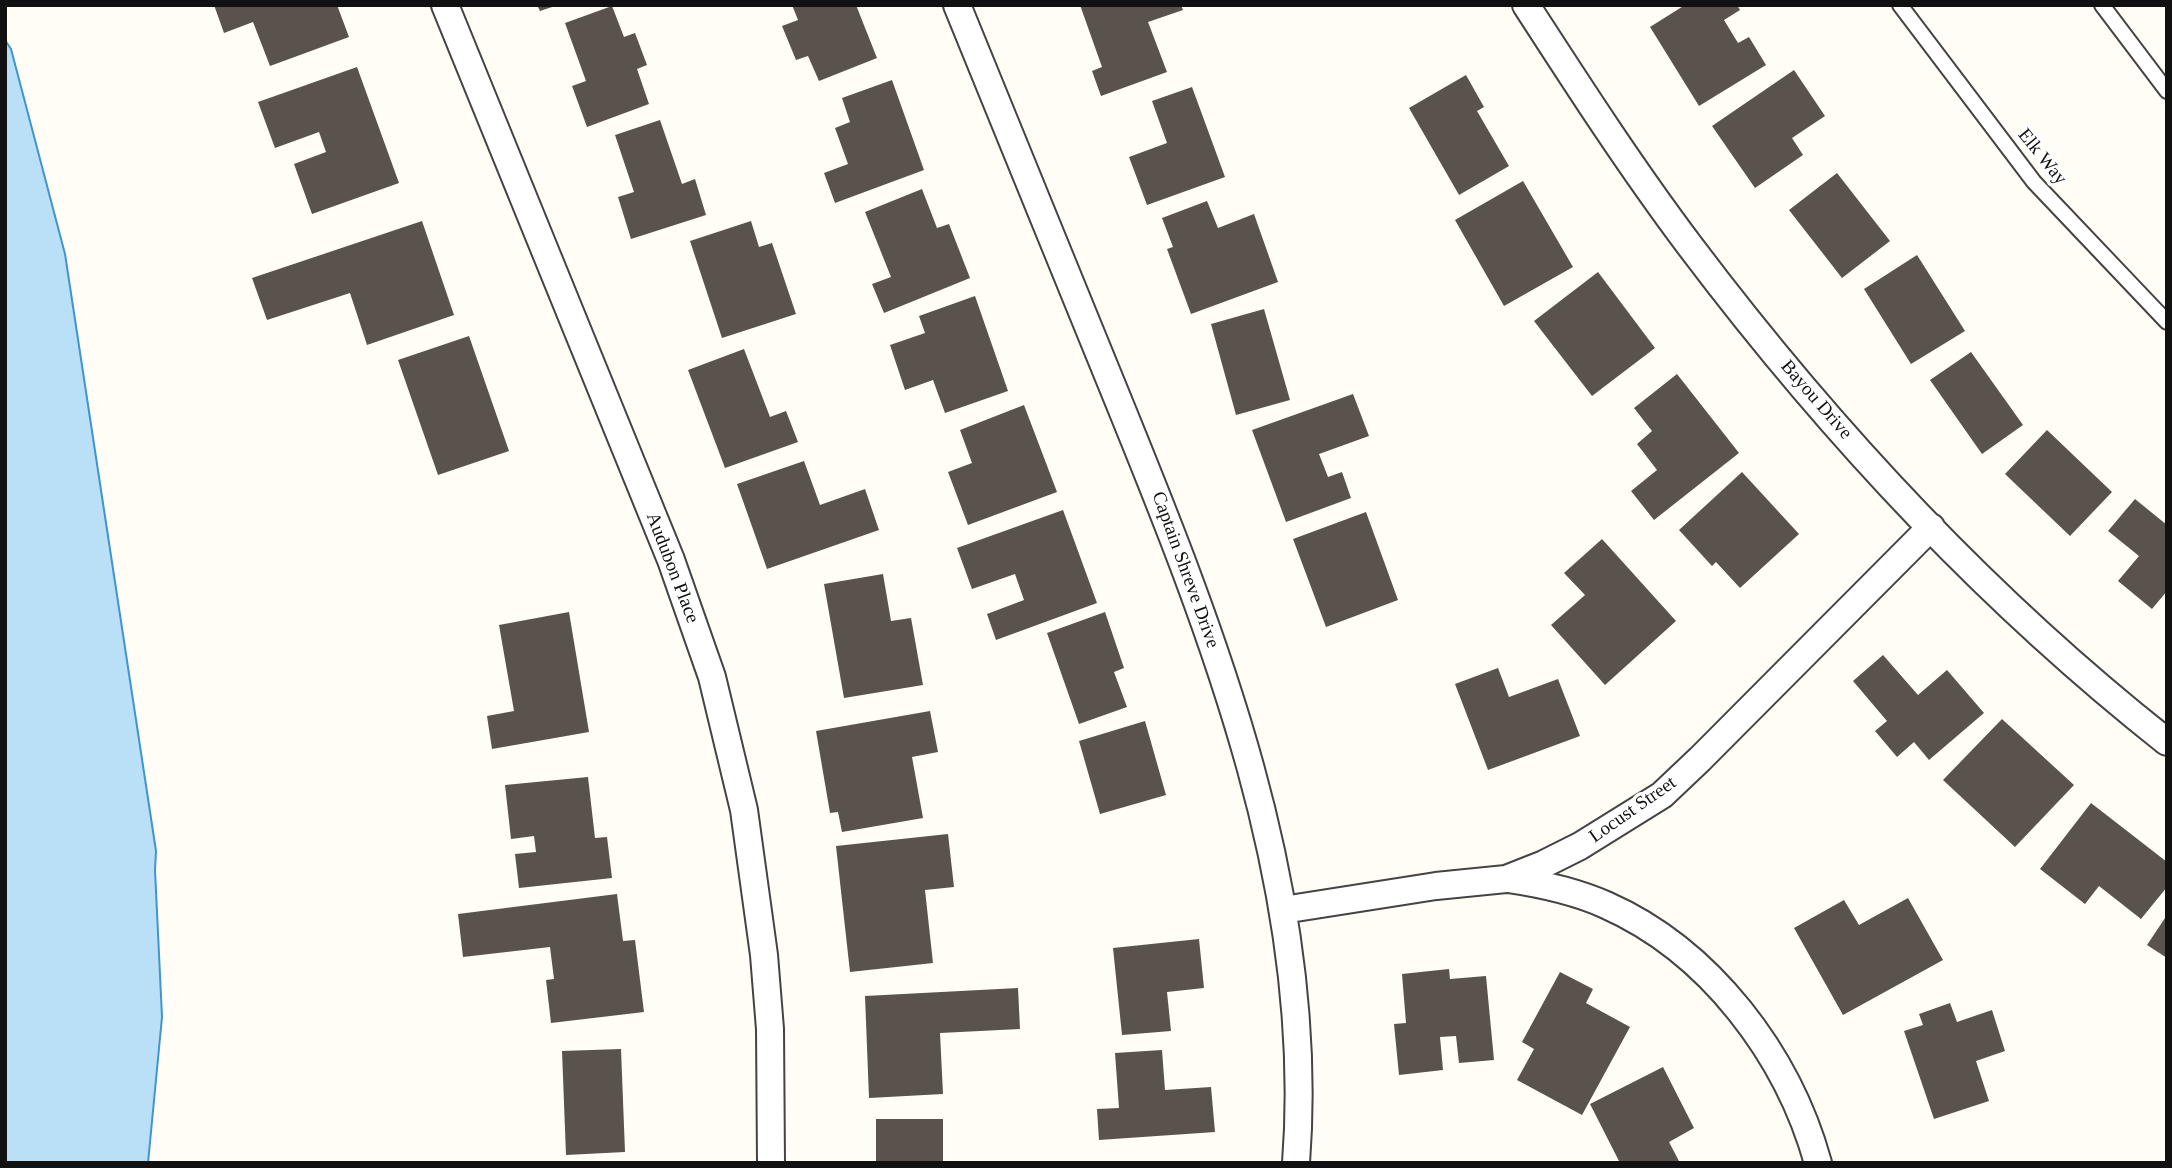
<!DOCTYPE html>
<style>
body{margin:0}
#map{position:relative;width:2172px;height:1168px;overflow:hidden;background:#fffdf5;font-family:"Times New Roman",serif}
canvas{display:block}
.frame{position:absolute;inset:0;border:7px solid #111;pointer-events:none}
</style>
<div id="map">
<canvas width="2172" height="1168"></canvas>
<div class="frame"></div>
</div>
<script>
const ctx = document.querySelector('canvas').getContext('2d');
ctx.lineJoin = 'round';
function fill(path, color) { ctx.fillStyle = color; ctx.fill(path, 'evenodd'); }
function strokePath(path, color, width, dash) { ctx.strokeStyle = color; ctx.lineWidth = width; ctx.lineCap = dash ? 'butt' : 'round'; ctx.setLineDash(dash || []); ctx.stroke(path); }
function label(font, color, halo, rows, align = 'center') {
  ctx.font = font + ' "Times New Roman",serif'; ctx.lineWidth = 7; ctx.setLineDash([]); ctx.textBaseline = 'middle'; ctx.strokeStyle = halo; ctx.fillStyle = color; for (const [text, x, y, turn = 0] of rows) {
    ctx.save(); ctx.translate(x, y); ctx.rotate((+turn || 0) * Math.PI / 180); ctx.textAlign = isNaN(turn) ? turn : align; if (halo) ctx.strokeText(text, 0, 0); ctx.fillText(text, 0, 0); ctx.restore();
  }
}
const water = new Path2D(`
 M5 40 11 49 65 254 156 851 155 870 162 1017 148 1163H5Z`);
fill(water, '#b9e0f7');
strokePath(water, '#3f96cf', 2);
fill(new Path2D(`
 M214 5H337L349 37 270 66 253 22 224 33Z
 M537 5H555V6L540 11Z
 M792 5H856L877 58 819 81 808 56 796 60 782 26 798 20Z
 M1080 5H1181L1183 10 1148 22 1167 72 1101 96 1092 71 1102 67Z
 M1685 5H1737L1740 10 1724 20 1738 43 1749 37 1766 65 1699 106 1650 27Z
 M612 6 624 37 635 33 647 65 637 69 649 104 587 127 572 86 586 81 565 23Z
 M357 67 399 183 312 214 294 164 326 152 319 132 275 148 258 102Z
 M1794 70 1825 116 1792 138 1803 155 1755 188 1712 126Z
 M1466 75 1484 107 1477 111 1509 166 1459 195 1409 108Z
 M892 80 924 170 835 203 824 173 848 164 835 128 850 122 842 98Z
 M1192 87 1225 177 1147 205 1129 157 1167 143 1152 101Z
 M660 120 682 184 695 179 706 215 631 239 618 197 634 192 615 135Z
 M1837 173 1890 241 1842 278 1789 210Z
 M1523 181 1573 267 1504 306 1455 220Z
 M922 189 937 228 949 224 970 278 884 313 872 284 891 277 865 212Z
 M1207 201 1218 228 1254 214 1278 282 1191 314 1167 249 1173 247 1162 218Z
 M422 221 454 315 367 345 350 293 267 320 252 278Z
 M751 221 759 247 772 243 796 314 722 338 690 241Z
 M1917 255 1965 331 1911 364 1864 289Z
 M1598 272 1655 348 1592 396 1534 321Z
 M975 296 1008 391 945 413 933 380 905 390 890 345 925 333 919 316Z
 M1264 309 1290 400 1236 415 1211 324Z
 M469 336 509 451 438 475 398 360Z
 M744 349 770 417 786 411 798 442 725 468 688 370Z
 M1971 352 2023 425 1982 454 1930 380Z
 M1677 374 1739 453 1654 520 1631 491 1657 470 1637 444 1652 431 1634 408Z
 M1353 394 1369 436 1319 454 1328 477 1342 472 1351 498 1286 522 1252 430Z
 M1024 405 1057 492 968 525 948 472 972 463 960 430Z
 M2047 430 2112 492 2070 536 2005 474Z
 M804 461 820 505 865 489 879 530 767 569 737 484Z
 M1742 472 1799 534 1740 588 1716 562 1712 566 1679 530Z
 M2135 499 2167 525V591L2152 609 2118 581 2139 556 2108 531Z
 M1063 510 1097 603 996 640 987 614 1024 600 1015 574 972 589 957 548Z
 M1366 512 1398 600 1326 627 1293 539Z
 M1602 539 1676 621 1605 685 1551 625 1585 595 1564 573Z
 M883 574 891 621 911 618 923 685 844 698 824 584Z
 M569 612 589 732 492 749 487 716 514 711 499 625Z
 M1105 612 1124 668 1114 672 1127 707 1079 724 1047 633Z
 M1883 655 1918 695 1947 670 1984 713 1929 760 1914 742 1897 757 1875 731 1887 721 1853 681Z
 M1498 668 1509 697 1558 679 1580 736 1488 770 1455 684Z
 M930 711 938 752 912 757 923 818 842 832 838 812 830 813 816 731Z
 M2002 719 2074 785 2015 847 1943 780Z
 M1145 721 1166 795 1100 814 1079 741Z
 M588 777 595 838 607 837 612 878 519 888 515 854 536 852 534 836 511 839 505 785Z
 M2091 803 2167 862V887L2141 919 2099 886 2085 904 2040 869Z
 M948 834 954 887 925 890 933 963 850 972 836 846Z
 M617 894 623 941 635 940 644 1012 551 1023 546 980 554 979 550 947 463 957 458 914Z
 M1908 898 1943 960 1843 1015 1794 928 1844 900 1859 925Z
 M2167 915V958L2147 945Z
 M1199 939 1204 988 1167 992 1171 1031 1122 1035 1113 948Z
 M1449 969 1450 979 1486 976 1494 1060 1459 1063 1456 1036 1440 1037 1443 1070 1399 1075 1394 1024 1406 1023 1402 974Z
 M1560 972 1593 989 1586 1003 1630 1027 1582 1115 1517 1080 1534 1049 1522 1042Z
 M1018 988 1020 1029 940 1033 943 1094 869 1098 865 996Z
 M1950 1003 1957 1022 1992 1010 2005 1051 1976 1061 1989 1101 1934 1119 1904 1031 1923 1025 1919 1014Z
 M621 1049 625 1152 566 1155 562 1051Z
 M1162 1050 1165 1090 1211 1087 1215 1132 1099 1140 1097 1109 1119 1108 1115 1053Z
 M1663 1067 1694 1128 1669 1142 1680 1163H1620L1590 1104Z
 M876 1119H943V1163H876Z`), '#5a524d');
const service = new Path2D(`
 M1900 5 2034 182 2167 322
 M2102 5 2167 91`);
const minor = new Path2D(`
 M445 5 671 560 712 677 744 810 764 955 770 1029 771 1163
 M957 5C1010 134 1062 262 1114 390 1214 635 1317 893 1296 1163
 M1526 5C1579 87 1632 169 1690 246 1828 429 1987 600 2167 742
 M1508 879C1542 884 1575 891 1606 905 1710 951 1788 1055 1818 1163
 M1283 910 1436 886 1506 879 1544 864 1580 846 1662 795 1700 759 1931 527`);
strokePath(service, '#444', 18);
strokePath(minor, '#444', 30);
strokePath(service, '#fff', 14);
strokePath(minor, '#fff', 26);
label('19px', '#111', '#fff', [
 ["Elk Way",2042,157,51],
 ["Bayou Drive",1816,400,49],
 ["Audubon Place",672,568,69],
 ["Captain Shreve Drive",1185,570,70],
 ["Locust Street",1633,810,-35]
]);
</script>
